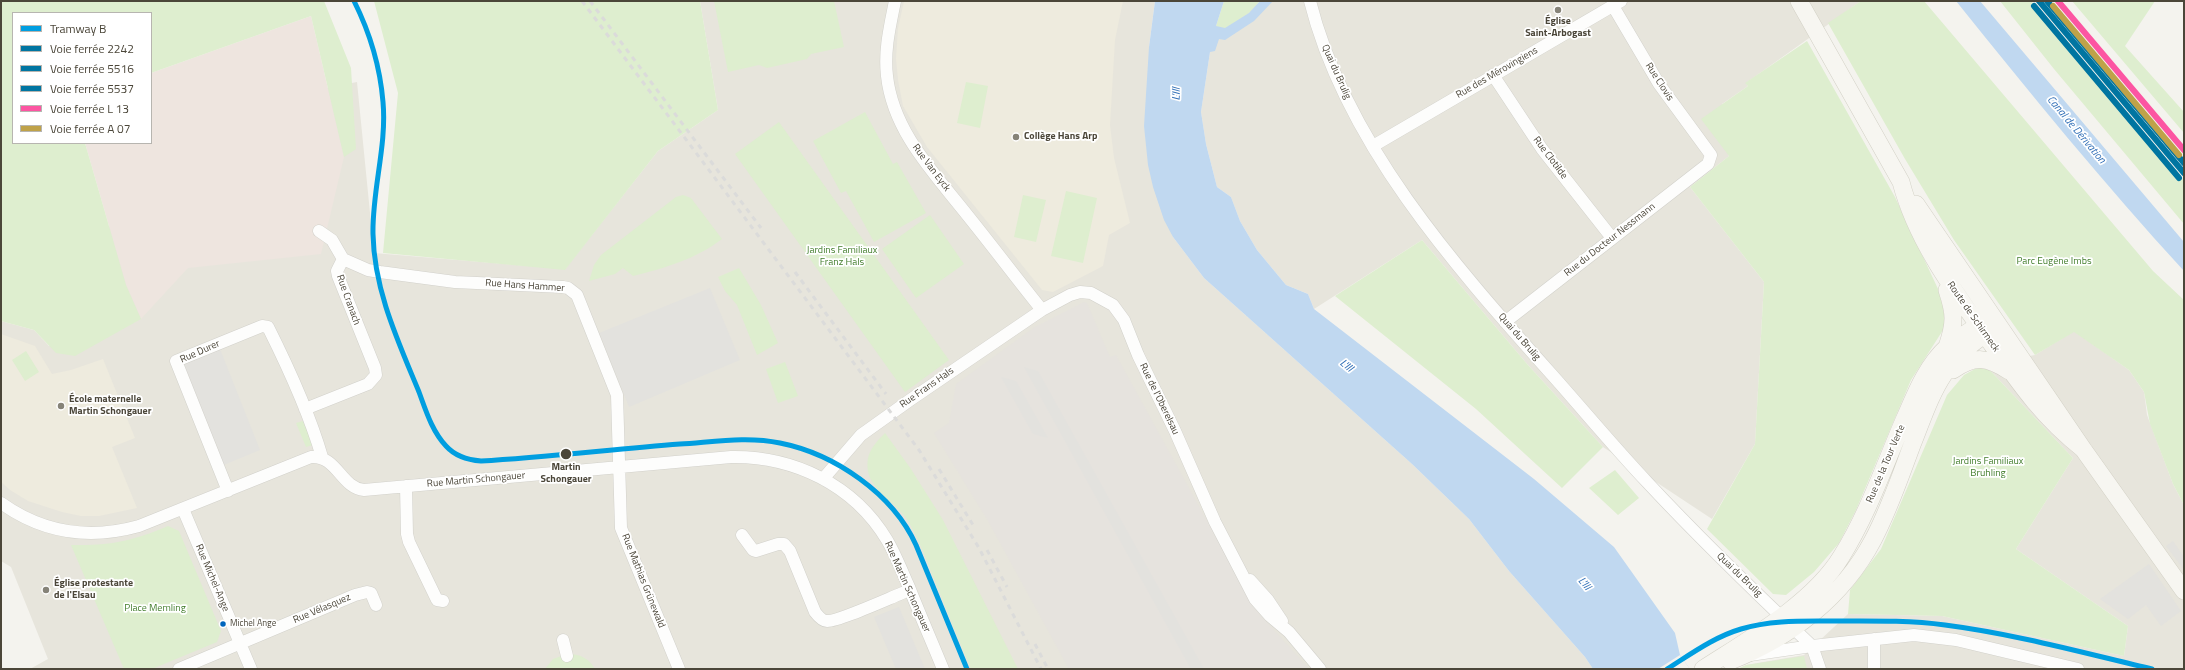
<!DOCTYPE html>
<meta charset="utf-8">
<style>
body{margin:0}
#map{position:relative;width:2185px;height:670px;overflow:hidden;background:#f4f3ee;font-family:"Titillium Web",sans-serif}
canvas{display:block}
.frame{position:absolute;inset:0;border:2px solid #4b4639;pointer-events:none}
.legend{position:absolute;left:12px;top:12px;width:140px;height:132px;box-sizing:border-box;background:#fff;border:1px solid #b7b5b0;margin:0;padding:5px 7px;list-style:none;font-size:12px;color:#4b4639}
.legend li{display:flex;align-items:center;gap:8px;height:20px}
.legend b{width:20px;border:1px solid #b7b5b0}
</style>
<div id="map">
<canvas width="2185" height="670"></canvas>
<div class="frame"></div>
<ul class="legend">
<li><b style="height:5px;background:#009ee0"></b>Tramway B</li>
<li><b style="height:5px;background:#0075a1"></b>Voie ferrée 2242</li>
<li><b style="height:5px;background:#0075a1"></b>Voie ferrée 5516</li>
<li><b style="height:5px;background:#0075a1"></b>Voie ferrée 5537</li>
<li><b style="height:5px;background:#fc55a2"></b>Voie ferrée L 13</li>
<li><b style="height:5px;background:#bfa249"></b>Voie ferrée A 07</li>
</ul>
</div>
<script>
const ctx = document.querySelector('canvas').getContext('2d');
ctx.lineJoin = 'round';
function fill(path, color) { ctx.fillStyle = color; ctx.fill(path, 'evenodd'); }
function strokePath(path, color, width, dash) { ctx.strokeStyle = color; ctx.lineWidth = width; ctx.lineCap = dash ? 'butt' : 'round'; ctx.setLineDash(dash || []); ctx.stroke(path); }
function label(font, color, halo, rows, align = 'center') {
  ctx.font = font + ' "Titillium Web",sans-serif'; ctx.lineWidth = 3.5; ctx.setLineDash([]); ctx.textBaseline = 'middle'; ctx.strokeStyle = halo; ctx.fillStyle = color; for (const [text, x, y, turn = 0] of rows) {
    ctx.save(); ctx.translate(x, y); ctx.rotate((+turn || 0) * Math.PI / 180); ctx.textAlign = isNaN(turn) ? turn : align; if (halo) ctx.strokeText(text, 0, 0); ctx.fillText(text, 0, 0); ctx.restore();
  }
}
fill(new Path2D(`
 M700 1H1155L1149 47 1173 237 1204 278 1412 464 1469 519 1509 571 1585 657 1593 669H30L48 659 11 567 1 561V321L34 330 49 346 151 143V122L357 82 374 253 565 269 658 151 718 110Z
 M1262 1H1861L1746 83 1748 86 1722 104 1729 156 1690 187 1764 282 1755 444 1712 519 1603 447 1528 365 1422 240 1314 309 1308 294 1286 285 1257 250 1240 221 1231 197 1217 187 1206 144 1201 112 1210 52 1216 26Z
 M2074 331 2129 370 2144 392 2147 415 2173 484 2184 505V669H1738L1746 665 1804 655 1848 614 1942 616 2124 656 2128 626 2016 549 2073 458 1984 364 2035 355Z`), '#e7e5dc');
fill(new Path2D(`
 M1084 302 1087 303 1110 357 1116 355 1256 610 1309 669H1069L988 521 934 433 949 423 956 384 1035 327Z`), '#e6e3de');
fill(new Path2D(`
 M904 1H1123L1115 40 1110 125 1114 158 1130 223 1109 235 1103 266 1053 292 1042 290 927 147 903 106 898 80 896 59 898 28Z
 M1 334 35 346 52 374 71 370 103 359 135 438 112 447 137 508 99 516H81L62 512 28 501 10 490 1 482Z`), '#eeebde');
fill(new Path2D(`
 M311 16 344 157 321 254 188 268 141 319 126 285 85 143H151V73Z`), '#eee5df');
fill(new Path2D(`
 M1 1H324L351 68 356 149 344 157 311 16 151 73V13H13V143H85L126 285 141 319 75 356 56 353 34 330 1 321Z
 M374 1H700L718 110 658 151 565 270 383 253 398 93Z
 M714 1H834L844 47 811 54 807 59 767 68 759 65 728 72Z
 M1224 1H1260L1249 13 1225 29 1216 26Z
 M1861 1H1924L2153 271 2184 300V505L2173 484 2150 424 2144 392 2129 370 2074 332 2035 355 1954 240 1905 159 1828 23Z
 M2000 1H2031L2184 181V224L2054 69Z
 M2072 1H2155L2125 46 2184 112V133Z
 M1807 41 1895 197 1946 306 1945 327 1911 380 1856 510 1839 543 1814 572 1786 595 1773 594 1707 529 1755 444 1764 282 1690 187 1729 156 1701 119 1748 86 1745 83Z
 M966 82 988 86 980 128 957 123Z
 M865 112 893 164 897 162 926 213 874 242 846 191 841 193 813 141Z
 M779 122 949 360 905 392 735 154Z
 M1066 191 1097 198 1083 263 1051 256Z
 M683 195 691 198 722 239C696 259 665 268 633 276L623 268 615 274 589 281 594 265 601 255 676 197Z
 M1023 195 1046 200 1036 242 1014 237Z
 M930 215 964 264 916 298 882 249Z
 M1422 240 1528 365 1603 447 1562 488 1476 409 1335 296Z
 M739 268 761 305 778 343 757 355 737 305 725 291 718 277Z
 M26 351 39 372 25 381 12 360Z
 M785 362 798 396 778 403 766 369Z
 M1984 364 2073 458 2016 549 2128 626 2124 656 1942 616 1848 614 1850 590 1881 549 1947 395 1964 375Z
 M303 421 313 445 306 447 296 423Z
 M885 433 911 469 943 520 1018 669H971C958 639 946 609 934 579 926 559 918 537 906 518 897 505 873 490 869 475 864 456 872 446 885 433Z
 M1615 470 1639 498 1618 515 1589 488Z
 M168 526 179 531 221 631 217 642 152 669H124L71 545C109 546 133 541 168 526Z
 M567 654C580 654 589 658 595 669H545L553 659Z
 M1804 656 1807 669H1738L1746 665Z`), '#deeecf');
fill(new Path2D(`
 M710 288 740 360 629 407 599 333Z
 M218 344 260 450 219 467 176 361Z
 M1024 367 1038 371 1204 669H1191Z
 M1001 377 1016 381 1048 438 1033 434Z
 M2173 541 2184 557V570L2166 546Z
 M2149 564 2181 611 2161 626 2146 605 2128 619 2100 599Z
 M899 607 925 669H896L874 617Z`), '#e3e2de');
fill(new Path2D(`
 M1155 1H1224L1216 26 1225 28 1249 13 1260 1H1273L1254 21 1225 40 1219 39 1215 51 1210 52 1201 112 1206 144 1217 187 1231 197 1240 221 1257 250 1286 285 1308 294 1314 309 1534 479 1614 547 1675 633 1680 655 1690 669H1593L1585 657 1509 571 1469 519 1412 464 1204 278 1173 237 1164 220 1153 187 1148 165 1144 126 1149 47Z
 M1956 1H1980L2184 242V271C2104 184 2030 93 1956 1Z`), '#c0d8f0');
fill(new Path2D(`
 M1680 655 1690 669H1658Z`), '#f4f3ee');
const street = new Path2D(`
 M895 1C890 26 884 50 887 76 893 132 935 174 968 216 993 247 1017 279 1042 310
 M1310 1C1346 145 1457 268 1554 377 1585 412 1615 448 1647 482 1700 539 1756 593 1812 646L1914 635 1956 640 2078 669
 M1493 75 1542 149 1612 238
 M1373 146 1621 1
 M343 259 368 270 380 272 455 282 563 287 568 288 577 295 617 395 621 528 679 669
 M1505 322 1708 164 1711 155 1659 84 1613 6
 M305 409 368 384 376 375 375 368 338 276 337 271 343 259 332 240 319 231
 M823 479 861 435 910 400 1042 310 1070 295 1080 292 1091 293 1113 305 1124 320 1138 355 1175 431 1215 522 1255 599 1270 616 1289 632 1320 669
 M406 486 407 534 409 542 437 600 443 601
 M228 491 176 361 262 326 268 327C289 369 309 412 322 457
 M1 503C43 533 89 540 139 526L311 457C337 455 341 488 364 490L731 457C794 456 854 485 887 540 896 555 902 572 909 587 920 615 932 642 943 669
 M183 509 251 669
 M742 535 753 550 756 551 778 544H784L790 551 815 612C818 616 822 621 827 621 838 622 896 595 910 590
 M1250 580 1268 600 1282 621
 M1874 639V669
 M563 640 567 656
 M1750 655 1812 646 1820 669
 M179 669 355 595 367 592 371 593 376 605`);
const secondary = new Path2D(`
 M1799 1 1901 182C1917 243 1958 296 1993 346 2022 387 2044 418 2083 449
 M1916 204 2083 449 2184 591
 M1947 290C1955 314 1955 323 1947 347
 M1953 370C1975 355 1987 357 2009 371
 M1730 661C1790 638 1843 597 1873 540 1889 510 1900 477 1912 445 1933 392 1941 360 1994 329
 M1703 669C1748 640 1813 603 1841 557 1868 514 1884 466 1904 420 1915 395 1926 366 1947 347 1959 337 1974 328 1987 320`);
strokePath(street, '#d2d1cb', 13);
strokePath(secondary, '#d2d0c5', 18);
strokePath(street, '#fdfdfc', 12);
strokePath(secondary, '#f7f6f1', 17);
strokePath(new Path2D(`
 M582 1 919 450 979 548 1041 669
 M590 1 761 228
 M795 272 886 394
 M939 469 973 525
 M987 550 1007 587
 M1035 644 1048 669`), '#dbdbda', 3, [5, 5]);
strokePath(new Path2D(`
 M2039 1 2184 173`), '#0075a1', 6);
strokePath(new Path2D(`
 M2034 6 2179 178`), '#0075a1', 6);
strokePath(new Path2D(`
 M2047 1 2184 163`), '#0075a1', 6);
strokePath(new Path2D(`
 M2058 1 2184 150`), '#fc55a2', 6);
strokePath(new Path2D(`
 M2053 6 2179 155`), '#bfa249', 6);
strokePath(new Path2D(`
 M354 1C370 33 380 66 383 102 387 146 372 190 373 234 374 290 398 341 419 392 426 411 432 431 446 446 455 456 468 460 481 461 548 457 614 449 680 444 713 442 747 436 780 443 835 454 893 494 916 545L967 669
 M1667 669C1691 654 1714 637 1741 629 1770 620 1801 621 1831 621 1869 621 1907 620 1945 625 2015 634 2084 653 2152 669`), '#009ee0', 5);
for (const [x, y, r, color] of [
 [1558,10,4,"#868378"],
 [1016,137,4,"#868378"],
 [61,406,4,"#868378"],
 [566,454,6,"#4b4639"],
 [46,590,4,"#868378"],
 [223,624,3.5,"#0065bd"]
]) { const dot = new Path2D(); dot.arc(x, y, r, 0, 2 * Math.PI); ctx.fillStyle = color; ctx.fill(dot); strokePath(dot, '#fff', 1.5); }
label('9px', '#4b4639', '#fff', [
 ["Michel Ange",230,624]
], 'left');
label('bold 10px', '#4b4639', '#fff', [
 ["Église",1558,22,"center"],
 ["Saint-Arbogast",1558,34,"center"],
 ["Collège Hans Arp",1024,137],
 ["École maternelle",69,400],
 ["Martin Schongauer",69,412],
 ["Église protestante",54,584],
 ["de l'Elsau",54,596]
], 'left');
label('10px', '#4b4639', '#fff', [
 ["Quai du Brulig",1336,72,66],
 ["Rue des Mérovingiens",1497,73,-30],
 ["Rue Clovis",1659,82,57],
 ["Rue Clotilde",1550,158,53],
 ["Rue Van Eyck",931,168,53],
 ["Rue du Docteur Nessmann",1610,240,-38],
 ["Rue Hans Hammer",525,286,4],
 ["Rue Cranach",348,300,70],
 ["Route de Schirmeck",1973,317,55],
 ["Quai du Brulig",1519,337,49],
 ["Rue Durer",200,352,-24],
 ["Rue Frans Hals",927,388,-35],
 ["Rue de l'Oberelsau",1159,399,64],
 ["Rue de la Tour Verte",1886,464,-67],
 ["Rue Martin Schongauer",476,480,-5],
 ["Quai du Brulig",1739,575,44],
 ["Rue Michel-Ange",212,578,67],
 ["Rue Mathias Grünewald",643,581,68],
 ["Rue Martin Schongauer",907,587,66],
 ["Rue Vélasquez",322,609,-23]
]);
label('10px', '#427d2c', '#fff', [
 ["Jardins Familiaux",842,251],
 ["Franz Hals",842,263],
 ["Parc Eugène Imbs",2054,262],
 ["Jardins Familiaux",1988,462],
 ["Bruhling",1988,474],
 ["Place Memling",155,609]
]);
label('bold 10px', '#4b4639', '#fff', [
 ["Martin",566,468],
 ["Schongauer",566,480]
]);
label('italic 11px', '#3270b7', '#fff', [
 ["L'Ill",1177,94,-88],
 ["Canal de Dérivation",2076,130,50],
 ["L'Ill",1346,366,40],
 ["L'Ill",1584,584,50]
]);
</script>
